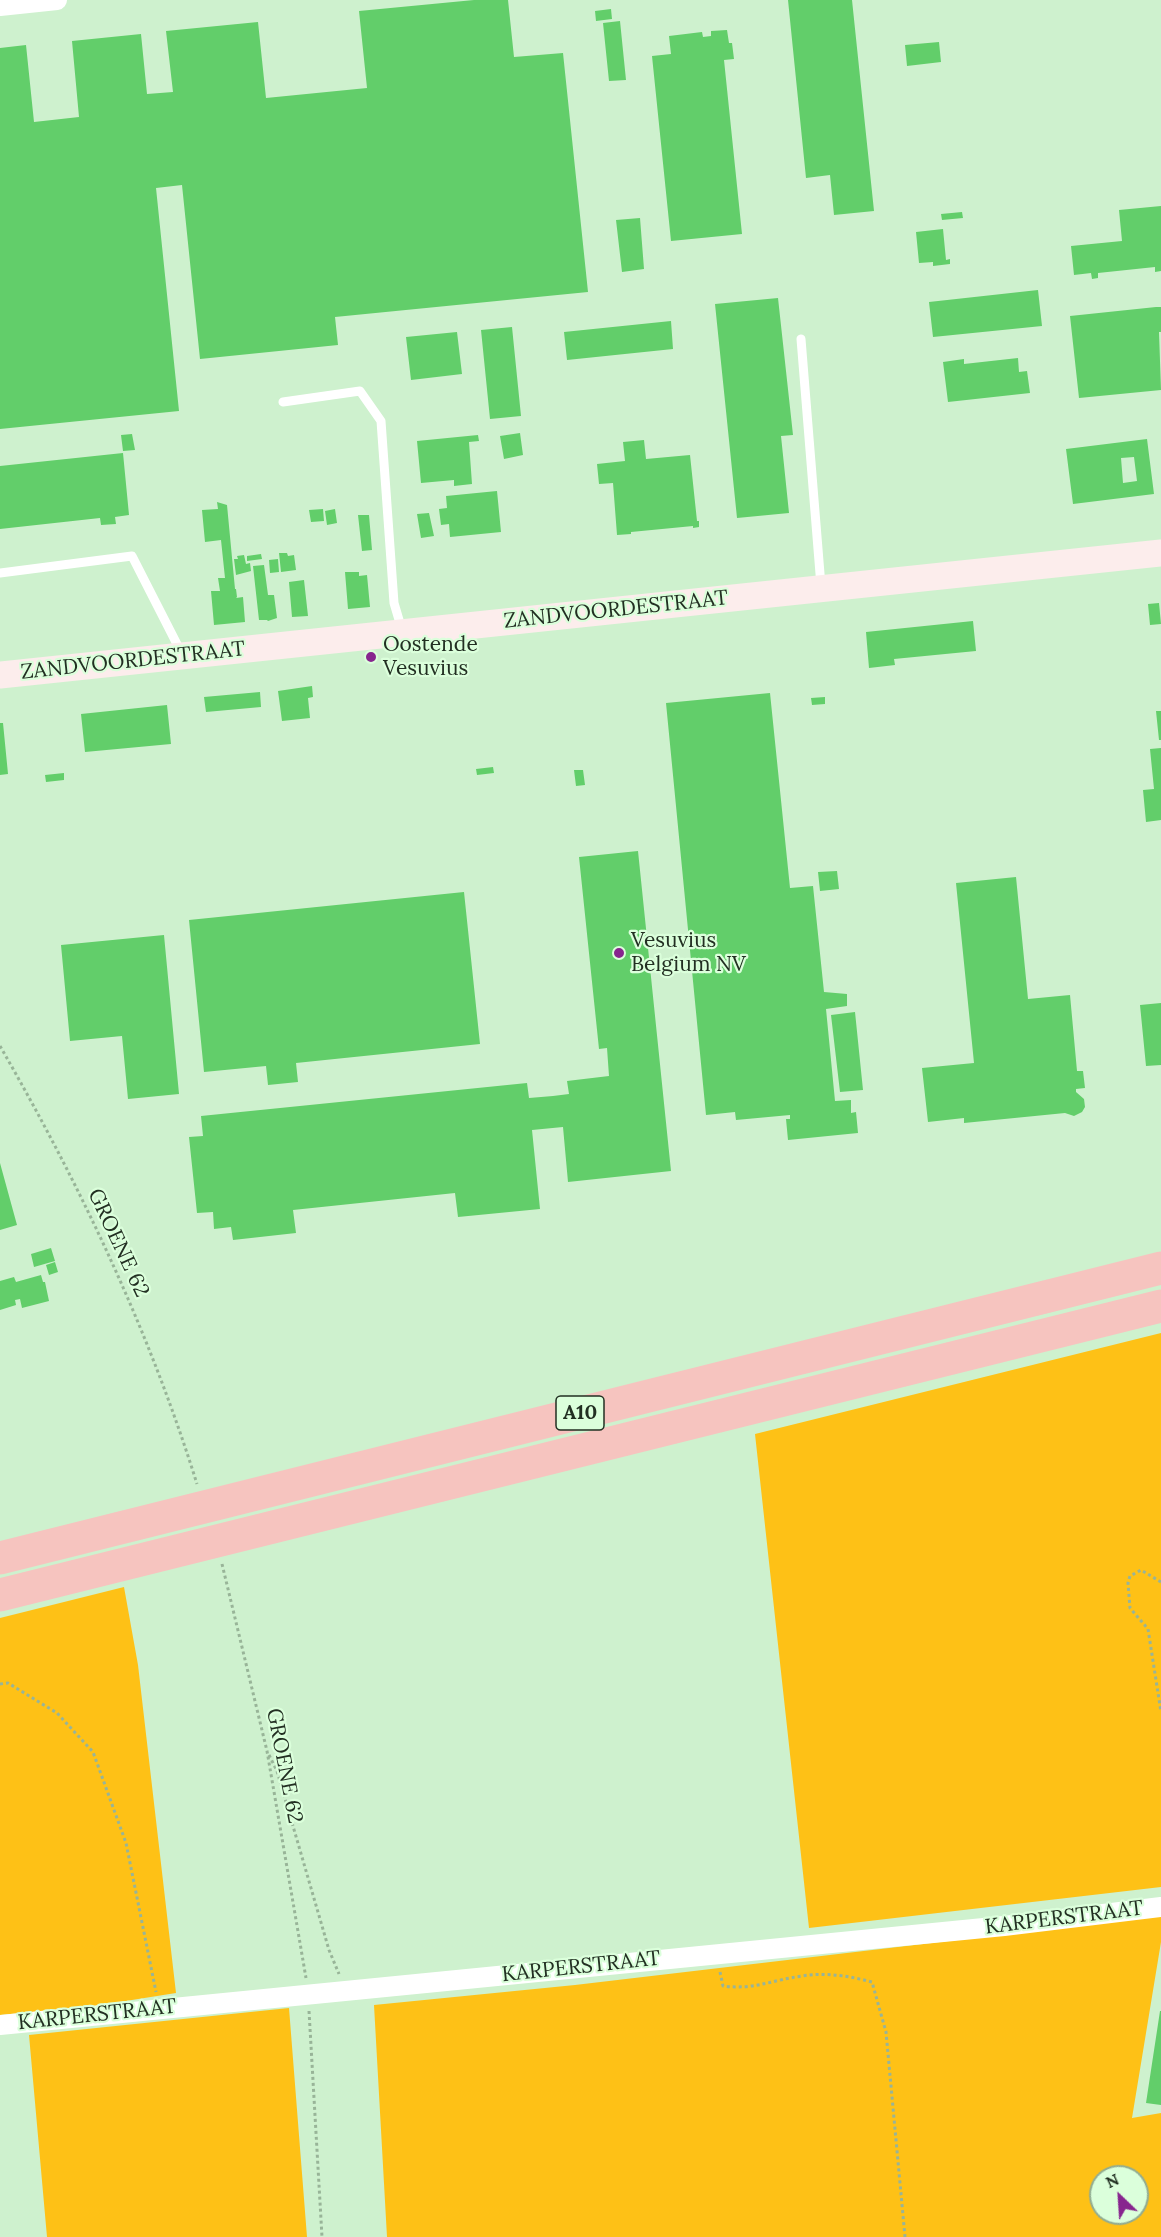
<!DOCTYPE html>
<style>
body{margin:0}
#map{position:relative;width:1161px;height:2237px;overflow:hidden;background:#cef1ce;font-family:Lora,serif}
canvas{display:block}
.north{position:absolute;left:1089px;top:2165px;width:60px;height:60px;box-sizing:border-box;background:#dbffdb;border:2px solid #91ac91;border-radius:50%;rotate:335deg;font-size:16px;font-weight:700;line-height:24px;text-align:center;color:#222f22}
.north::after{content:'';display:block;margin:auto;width:21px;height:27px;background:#87258e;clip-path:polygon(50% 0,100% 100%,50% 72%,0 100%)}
</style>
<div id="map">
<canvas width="1161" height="2237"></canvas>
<div class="north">N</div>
</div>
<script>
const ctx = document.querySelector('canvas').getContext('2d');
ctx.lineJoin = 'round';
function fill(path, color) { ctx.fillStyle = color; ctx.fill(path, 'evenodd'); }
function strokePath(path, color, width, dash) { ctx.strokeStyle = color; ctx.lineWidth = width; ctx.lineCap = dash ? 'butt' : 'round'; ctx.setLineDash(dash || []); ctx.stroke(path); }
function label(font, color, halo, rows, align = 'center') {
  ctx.font = font + ' Lora,serif'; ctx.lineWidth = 4.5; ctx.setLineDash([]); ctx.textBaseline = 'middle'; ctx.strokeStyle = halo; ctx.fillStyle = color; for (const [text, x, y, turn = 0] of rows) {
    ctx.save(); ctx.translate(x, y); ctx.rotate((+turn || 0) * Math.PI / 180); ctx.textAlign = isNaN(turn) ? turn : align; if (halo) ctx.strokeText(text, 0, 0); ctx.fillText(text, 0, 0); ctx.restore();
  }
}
fill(new Path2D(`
 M1161 1333V1887L809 1928 755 1434Z
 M124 1587 138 1665 176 1993 94 2006 0 2015V1618Z
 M1161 1916V1942L1132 2118 1161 2113V2237H387L374 2005 575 1985ZM1101 2177H1137V2213H1101Z
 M289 2008 307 2237H47L29 2035Z`), '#fec116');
fill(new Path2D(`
 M474 0H508L514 57 563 53 588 292 335 317 338 345 200 359 182 185 156 188 179 411 0 429V48L26 45 34 122 79 117 72 41 141 34 147 94 173 92 166 31 258 22 266 98 367 88 359 11Z
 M788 0H852L874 211 834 215 830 175 806 178Z
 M611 9 612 19 596 21 595 11Z
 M620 21 626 80 609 81 603 23Z
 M727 30 729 43H732L734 59 724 60 742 234 671 241 652 56 671 54 669 36 702 32 703 37 711 36V31Z
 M939 42 941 62 907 66 905 45Z
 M1161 206V271L1155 272V267L1098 273V278L1092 279 1091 273 1074 275 1071 246 1122 241 1119 210Z
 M962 212 963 218 942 220 941 214Z
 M640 218 644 269 622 272 616 220Z
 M943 229 946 260 950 259V264L933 266V262L919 263 916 232Z
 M1038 290 1042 326 933 337 929 302Z
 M778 298 793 435 781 436 789 513 737 518 715 304Z
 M1156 307H1161V332H1159L1161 390 1079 398 1070 316Z
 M671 321 673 349 567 360 564 332Z
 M512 327 521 416 490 419 481 330Z
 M457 332 462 374 411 380 406 337Z
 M1018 358 1019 372 1027 371 1030 393 948 402 943 362 964 359V364Z
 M520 433 523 455 504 459 500 436Z
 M132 434 135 450 123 451 121 435Z
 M478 435 479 441 469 442 472 484 454 486V480L421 483 417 441Z
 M1147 439 1154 494 1073 504 1066 449ZM1134 457 1137 481 1123 483 1121 458Z
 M644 440 646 459 690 455 697 521H699V527L693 528V526L631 532V534L617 535 613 483 599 484 597 464 625 461 623 442Z
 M123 453 129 515 115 517 116 524 101 525 100 518 0 529V466Z
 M497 491 501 532 450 537 449 524 441 525 439 509 447 508 446 496Z
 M217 502 227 505 235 589H236L237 597 236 598 243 597 245 622 214 625 211 591H220L218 578H225L221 540 205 542 202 510 218 509Z
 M323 509 324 521 311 522 309 510Z
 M335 509 337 523 327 525 325 511Z
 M429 513 434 536 421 538 417 514Z
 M358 515H369L372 550 362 551Z
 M279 553H287L288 556 294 555 296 570 281 572Z
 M261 554 262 559 247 561V556Z
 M244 555 246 564 250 563 251 571 236 575 234 559H238L237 556Z
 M278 559 279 572 270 573 269 560Z
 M264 565 268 595H274L277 618 268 621 267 620H259L253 566Z
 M345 572H359V576L367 575 370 607 348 609Z
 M304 580 308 616 292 617 289 582Z
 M1159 603 1161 624 1150 625 1148 604Z
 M973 621 976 651 894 659 895 665 869 668 866 632Z
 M312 686 313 697 308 698 310 718 282 721 278 691Z
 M260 692 261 707 206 712 204 697Z
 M770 693 790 888 813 886 824 992 847 994V1006L826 1009 835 1101 851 1100V1113L856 1112 858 1133 788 1140 786 1119H790V1115L736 1120 735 1112 706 1115 666 703Z
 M825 697V704L812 705 811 698Z
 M167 705 171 744 85 752 81 714Z
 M1156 711H1161V740H1159Z
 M0 723H3L8 774 0 775Z
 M1161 748V820L1146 822 1143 790 1154 789 1150 749Z
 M493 767 494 773 477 775 476 769Z
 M574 770H583L585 785 576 786Z
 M64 773V780L46 782 45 775Z
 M638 851 671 1171 568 1182 563 1127 532 1130 540 1209 458 1217 455 1193 293 1210 296 1233 233 1240 231 1227 214 1229 213 1212 197 1213 189 1137 203 1136 201 1116 527 1083 529 1098 553 1096 569 1094 567 1081 609 1076 607 1048 599 1049 579 857Z
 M837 871 839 889 820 891 818 872Z
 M1016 877 1028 999 1070 995 1077 1071H1083L1085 1088 1076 1089V1092L1084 1099 1085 1107 1082 1112 1074 1116 1065 1113 964 1123V1118L928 1122 922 1068 974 1063 956 883Z
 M464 892 480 1044 296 1063 298 1082 268 1085 266 1066 204 1072 189 920Z
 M164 935 179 1094 128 1099 122 1036 70 1041 61 945Z
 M1161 1003V1065L1146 1066 1140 1005Z
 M855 1012 863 1090 840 1092 831 1015Z
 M0 1163 17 1225 0 1230Z
 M51 1248 55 1261 34 1267 31 1254Z
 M55 1262 58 1272 49 1275 46 1265Z
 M41 1275 43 1282H45L49 1301 22 1308 20 1299 15 1300 16 1305 0 1310V1281L14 1277 16 1282Z
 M1160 2011H1161V2105L1146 2103Z`), '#62ce6a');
strokePath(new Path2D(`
 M0 1046C80 1185 149 1330 197 1484
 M222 1564 267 1751 306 1978
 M1161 1582 1141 1570 1130 1576 1128 1583 1130 1608 1148 1629 1161 1712
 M0 1684 8 1683 57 1713 93 1752 126 1843 156 1992
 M269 1755 277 1771 329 1950 339 1974
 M720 1972 723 1986C754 1990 772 1980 802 1976 826 1972 849 1976 872 1982L886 2032 905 2237
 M309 2011 322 2237`), '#98b498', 3, [3, 3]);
strokePath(new Path2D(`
 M801 339 821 586
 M283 402 360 391 381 421 394 603 402 630
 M0 573 132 556 181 652`), '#fff', 9);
strokePath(new Path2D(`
 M0 6 57 0
 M0 2025 1004 1926 1161 1907`), '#fff', 20);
strokePath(new Path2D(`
 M0 675 1161 553`), '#fcedec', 27);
strokePath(new Path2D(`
 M0 1558 1161 1268
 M0 1595 1161 1306`), '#f6c4bf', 33);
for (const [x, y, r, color] of [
 [371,657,6,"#87258e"],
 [619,953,6,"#87258e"]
]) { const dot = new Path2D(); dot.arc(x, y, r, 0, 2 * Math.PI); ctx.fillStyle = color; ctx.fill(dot); strokePath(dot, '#dbffdb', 2); }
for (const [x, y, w] of [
 [580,1413,48]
]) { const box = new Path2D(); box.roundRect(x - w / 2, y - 17, w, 34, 4.5); ctx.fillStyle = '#dbffdb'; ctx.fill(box); strokePath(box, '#222f22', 1.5); }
label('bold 20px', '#222f22', null, [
 ["A10",580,1413]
]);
label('21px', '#222f22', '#dbffdb', [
 ["ZANDVOORDESTRAAT",616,610,-6],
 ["ZANDVOORDESTRAAT",133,661,-6],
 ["GROENE 62",118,1243,65],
 ["GROENE 62",284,1766,79],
 ["KARPERSTRAAT",1064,1918,-7],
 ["KARPERSTRAAT",581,1967,-6],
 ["KARPERSTRAAT",97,2015,-6]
]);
label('21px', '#222f22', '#dbffdb', [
 ["Oostende",383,645],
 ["Vesuvius",383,669],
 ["Vesuvius",631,941],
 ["Belgium NV",631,965]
], 'left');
</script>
